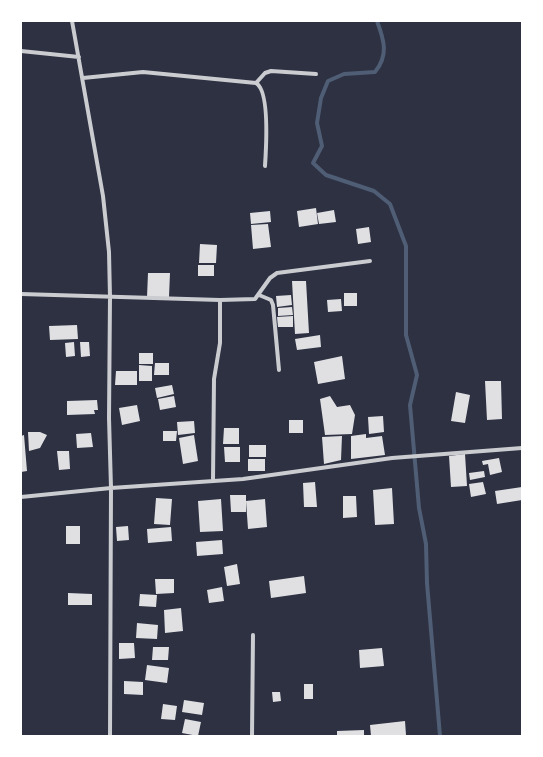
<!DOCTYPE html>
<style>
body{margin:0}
#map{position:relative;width:543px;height:757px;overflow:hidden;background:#2d3142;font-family:"Fira Sans",sans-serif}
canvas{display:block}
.frame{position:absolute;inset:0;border:22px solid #fff;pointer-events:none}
</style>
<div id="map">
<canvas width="543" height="757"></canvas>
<div class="frame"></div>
</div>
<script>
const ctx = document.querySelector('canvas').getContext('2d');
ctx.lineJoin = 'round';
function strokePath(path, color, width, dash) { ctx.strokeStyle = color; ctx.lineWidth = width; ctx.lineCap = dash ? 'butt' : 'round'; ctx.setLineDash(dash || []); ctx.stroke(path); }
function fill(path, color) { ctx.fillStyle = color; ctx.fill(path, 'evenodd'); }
strokePath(new Path2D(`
 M377 21C384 40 389 55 375 72L344 74 328 81 321 98 317 123 322 146 313 163 326 175 374 191 390 204 406 246V335L417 375 410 405 419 508 426 544 427 583 440 736`), '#4f5d75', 4);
fill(new Path2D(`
 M316 208 318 224 299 227 297 211Z
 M334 210 336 222 319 224 317 213Z
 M270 211 271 222 251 224 250 213Z
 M268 224 271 247 253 249 251 225Z
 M369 227 371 242 358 244 356 229Z
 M200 244 217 245 216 263H199Z
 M198 265H214V276H198Z
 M148 273H170L169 297H147Z
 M292 281H306L309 333 295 334Z
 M344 293H357V306H344Z
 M291 295 292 305 277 307 276 296Z
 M341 299 342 311 328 312 327 300Z
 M292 307 293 315 278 316V308Z
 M293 316V327H278L277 317Z
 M77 325 78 339 50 340 49 326Z
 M320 335 321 347 297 350 295 339Z
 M74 342 75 356 66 357 65 343Z
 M80 342H89L90 356 81 357Z
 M139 353H153V364H139Z
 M342 356 345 379 318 384 314 362Z
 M155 363H169V375H154Z
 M139 365 152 366V381H139Z
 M116 371H137V385H115Z
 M485 381H501L502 419 487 420Z
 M172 385 174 394 157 398 155 388Z
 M456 392 470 395 465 423 451 421Z
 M174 396 176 407 160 410 158 399Z
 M330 396 337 407 350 405 355 415 352 434 325 435 320 399Z
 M97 400 98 410H94L95 414 67 415V401Z
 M137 405 140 421 122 425 119 408Z
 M383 416 384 432 369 434 368 417Z
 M289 420H303V433H289Z
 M194 421 195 433 178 435 177 422Z
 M224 428H239V444H223Z
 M163 431H177L176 441H163Z
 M28 432H40L47 435 40 448 29 451Z
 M91 433 93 447 77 448 76 434Z
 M366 434V438L382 436 385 455 351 459V436Z
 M24 435 27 471 21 472V436Z
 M194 435 198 461 183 464 179 438Z
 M342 436 341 460 324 464 322 437Z
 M249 445H266V457H249Z
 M224 447H240V462H225Z
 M57 451H69L70 469 59 470Z
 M465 454 467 486 451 487 449 456Z
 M499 458 502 472 490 475 488 464 483 465 482 461Z
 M248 459H265V471H248Z
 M484 471 485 477 470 480 469 473Z
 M315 482 317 507H304L303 483Z
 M483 482 486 494 471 497 469 484Z
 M522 487V500L497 504 495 491Z
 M392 488 394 524 375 525 373 490Z
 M230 495H246V512H231Z
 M343 496H356L357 517 343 518Z
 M156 498 172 499 170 525 154 524Z
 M221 499 223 531 200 532 198 501Z
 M265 499 267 527 248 529 246 501Z
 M66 526H80V544H66Z
 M128 526 129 540 117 541 116 527Z
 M171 527 172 541 148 543 147 529Z
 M222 540 223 554 197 556 196 542Z
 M237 564 240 584 227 586 224 567Z
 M304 576 306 593 271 598 269 581Z
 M155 579H174V593L156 594Z
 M222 587 224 601 209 603 207 590Z
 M68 593 92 594V605H68Z
 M140 594 157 595 156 607 139 606Z
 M181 608 183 631 165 633 164 610Z
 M137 623 158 625 157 639 136 638Z
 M119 643H134L135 658 119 659Z
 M153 647H169L168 660H152Z
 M382 648 384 666 360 668 359 650Z
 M147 665 169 668 167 683 145 680Z
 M124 681 143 682V695L124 694Z
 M304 684H313V699H304Z
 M272 692H280L281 701 273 702Z
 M184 700 204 703 202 715 182 712Z
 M163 704 177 706 175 720 161 719Z
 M185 719 201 722 198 736 182 733Z
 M405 721 406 735 371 736 370 725Z
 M364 730V736H337V731Z`), '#e0e0e3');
strokePath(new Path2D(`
 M72 21 103 196 109 252 110 297 109 418 111 488 110 736
 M21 51 79 57
 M83 78 143 72 256 83C270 91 266 151 265 166
 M256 83 265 73 271 71 316 74
 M21 294 220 300V343L214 379 213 480
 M259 295 271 300 273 305 279 370
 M220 300 255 299 270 278 277 273 370 261
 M21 497 111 488 243 479 392 458 522 448
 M252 736 253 635`), '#caccd0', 4);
</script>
